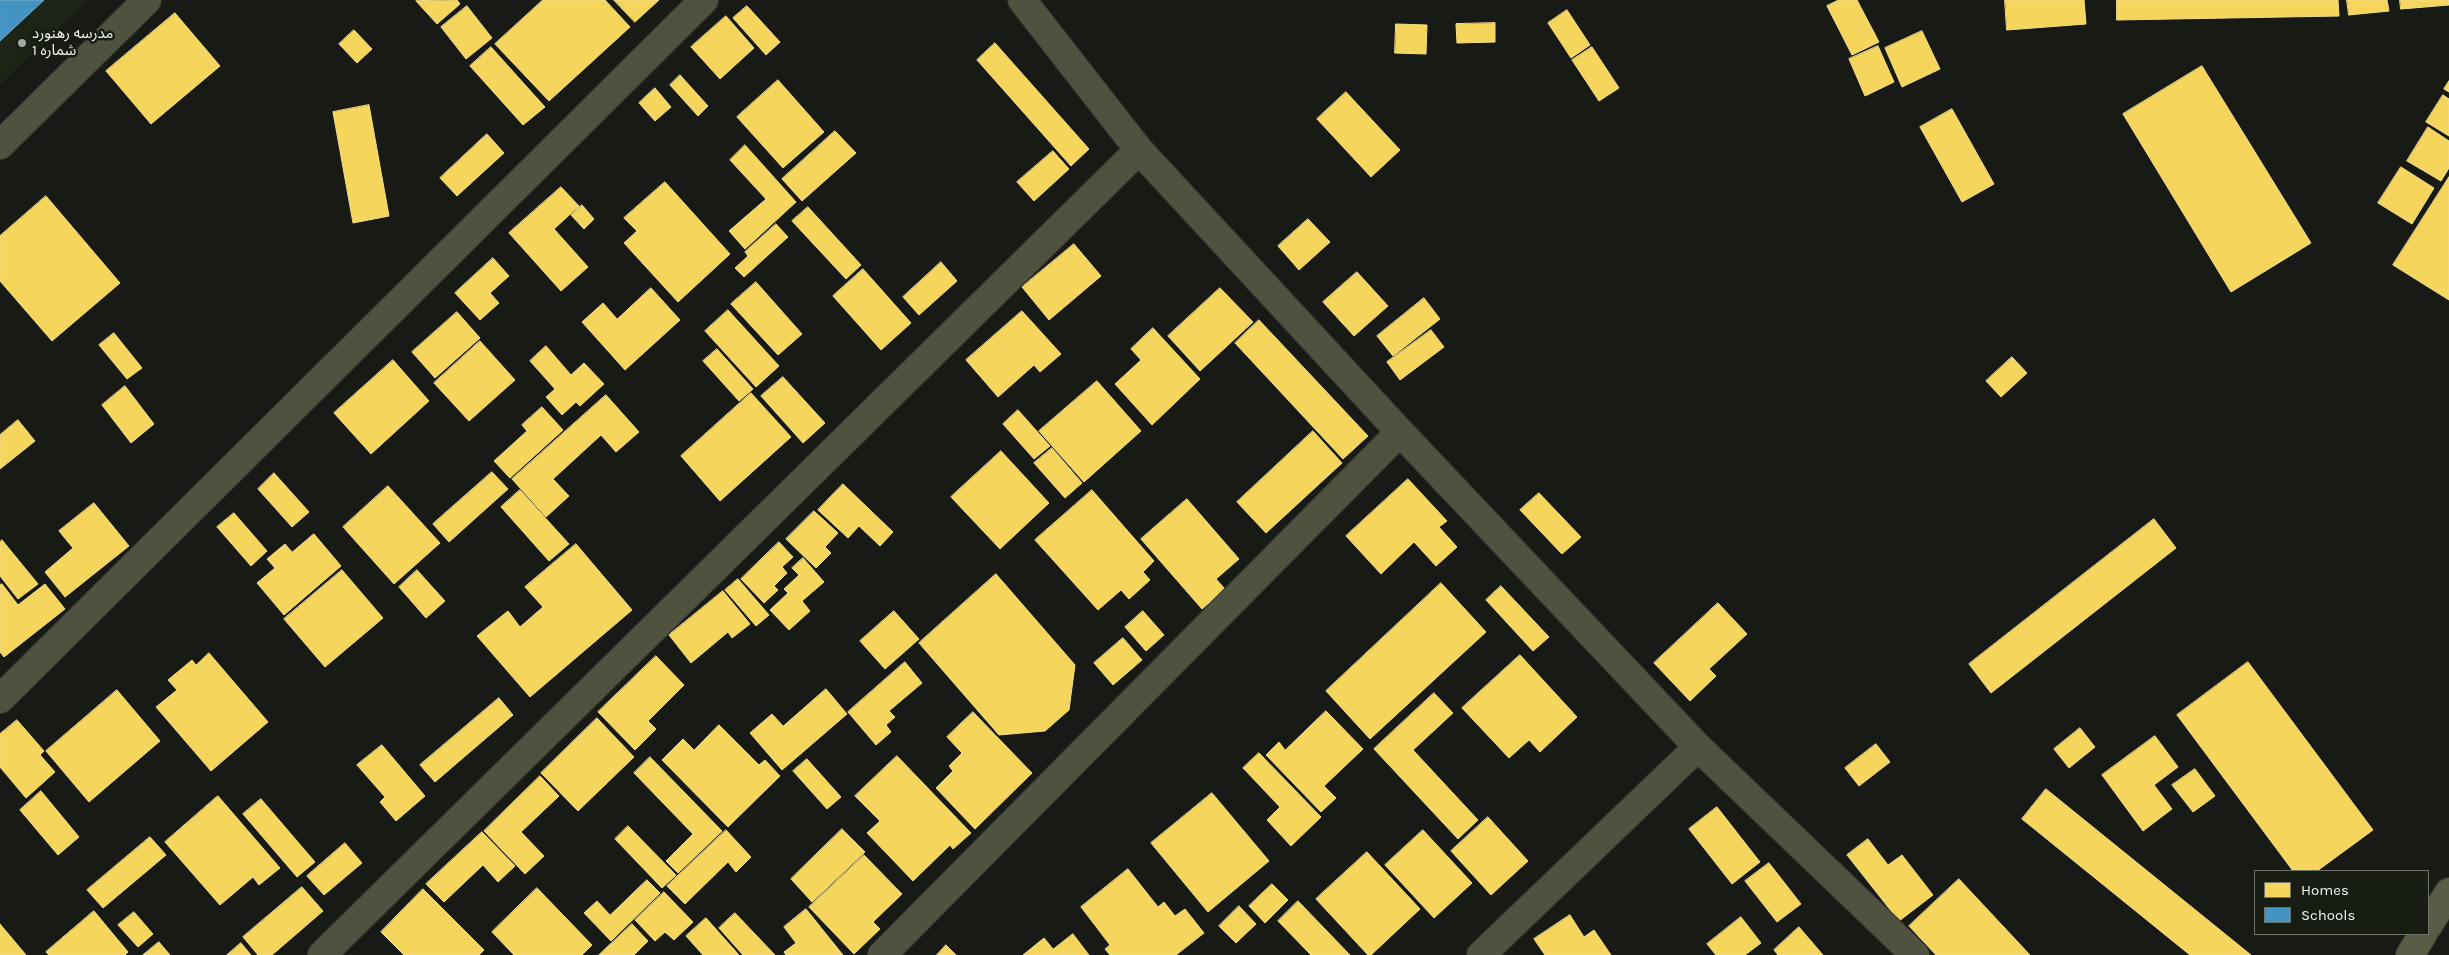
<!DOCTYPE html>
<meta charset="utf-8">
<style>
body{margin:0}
#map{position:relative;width:2449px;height:955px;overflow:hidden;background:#181b15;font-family:Karla,sans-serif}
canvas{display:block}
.legend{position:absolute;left:2254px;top:870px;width:175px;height:65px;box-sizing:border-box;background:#181d13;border:1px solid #6e736a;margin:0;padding:6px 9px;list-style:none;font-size:15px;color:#f0f4ed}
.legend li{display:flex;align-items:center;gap:10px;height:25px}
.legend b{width:25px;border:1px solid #6e736a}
</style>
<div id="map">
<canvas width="2449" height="955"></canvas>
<ul class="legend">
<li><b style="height:14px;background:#f6d55c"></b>Homes</li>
<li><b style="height:14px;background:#4393c3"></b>Schools</li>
</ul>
</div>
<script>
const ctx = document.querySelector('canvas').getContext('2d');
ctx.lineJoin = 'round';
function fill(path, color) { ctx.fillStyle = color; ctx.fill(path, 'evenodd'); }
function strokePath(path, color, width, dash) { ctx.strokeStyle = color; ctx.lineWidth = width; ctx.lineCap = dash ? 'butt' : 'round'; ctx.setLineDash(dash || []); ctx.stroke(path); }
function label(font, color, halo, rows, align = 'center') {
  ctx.font = font + ' Karla,"Noto Sans Arabic",sans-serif'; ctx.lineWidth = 5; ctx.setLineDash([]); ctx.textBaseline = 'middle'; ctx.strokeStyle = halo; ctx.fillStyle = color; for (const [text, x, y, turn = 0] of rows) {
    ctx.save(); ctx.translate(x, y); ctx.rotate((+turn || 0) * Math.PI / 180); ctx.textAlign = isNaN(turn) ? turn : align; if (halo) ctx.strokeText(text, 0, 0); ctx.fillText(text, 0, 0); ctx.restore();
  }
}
fill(new Path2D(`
 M0 0H87L0 86Z`), '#1b2415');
const homes = new Path2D(`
 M457 0 460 4 437 24 416 1Z
 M543 0H605L630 27 549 101 495 44Z
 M614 0H659L635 22Z
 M1839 0H1857L1879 42 1852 55 1827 6Z
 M2005 0H2084L2086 24 2007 30Z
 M2117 0H2338L2339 16 2117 20Z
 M2347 0H2387L2389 11 2349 15Z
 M2400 0H2449V5L2401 9Z
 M467 6 492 38 466 59 441 27Z
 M747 6 780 42 766 55 733 18Z
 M1567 10 1590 45 1571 58 1548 23Z
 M175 13 220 66 151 124 106 71Z
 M726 16 754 48 720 79 691 47Z
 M1495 23V42L1457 43 1456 24Z
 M1396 24 1427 25 1426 54 1395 53Z
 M354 30 372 49 357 63 339 44Z
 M1922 31 1940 69 1902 87 1885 48Z
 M995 43 1089 149 1071 166 977 60Z
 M1878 46 1894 82 1865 96 1849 59Z
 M491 47 545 107 523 125 470 66Z
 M1592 47 1619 88 1599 101 1572 60Z
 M2202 66 2311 243 2231 292 2123 114Z
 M680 75 708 106 698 116 670 85Z
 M778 80 824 132 783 168 737 117Z
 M2449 81V92L2444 89Z
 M655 88 671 107 655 121 639 103Z
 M1346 92 1400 150 1371 177 1317 119Z
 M2443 95 2449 99V136L2426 122Z
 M369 105 389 216 353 223 333 112Z
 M1952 109 1994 184 1962 202 1920 127Z
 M2428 127 2449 141V168L2441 181 2407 161Z
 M835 131 856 153 802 201 782 179Z
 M487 134 504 153 457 196 440 178Z
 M745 145 796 202 745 249 729 231 766 199 730 160Z
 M1053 151 1069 169 1034 201 1017 182Z
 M2401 167 2434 188 2412 224 2378 203Z
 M2449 177V300L2393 265Z
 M665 182 730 254 678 302 624 243 637 231 624 218Z
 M561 187 579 206 554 229 588 267 561 291 509 233Z
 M46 196 120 283 52 341 0 281V236Z
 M582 205 594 219 584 229 571 215Z
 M808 207 861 265 846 279 792 221Z
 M1308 219 1330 242 1299 270 1278 246Z
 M776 224 788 237 744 277 735 268 748 256 745 252Z
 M1074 244 1101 276 1049 320 1022 287Z
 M493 258 509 276 490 293 499 303 480 320 455 293Z
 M941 262 957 281 919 315 903 297Z
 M863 269 911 323 881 350 833 296Z
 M1357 272 1388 306 1354 336 1323 302Z
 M756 282 802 334 778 355 731 304Z
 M651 288 680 320 625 370 582 322 603 303 617 319Z
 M1220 288 1253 322 1200 371 1168 336Z
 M1424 298 1440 319 1393 356 1377 336Z
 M728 310 779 366 756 387 705 331Z
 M1022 311 1061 354 1040 372 1034 365 998 397 966 360Z
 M457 312 480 338 435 378 412 352Z
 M1259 320 1368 436 1343 459 1235 343Z
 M1153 328 1200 379 1152 425 1115 384 1141 360 1131 349Z
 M1431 330 1444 347 1400 380 1387 362Z
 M114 333 142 368 127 379 99 345Z
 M480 341 515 380 469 421 434 383Z
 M546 346 571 375 584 363 604 384 580 406 576 402 562 415 546 397 555 389 530 361Z
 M717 349 753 389 739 401 703 361Z
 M2012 357 2027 373 2001 397 1986 381Z
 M393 360 429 401 371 454 334 413Z
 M783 377 825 423 803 443 761 396Z
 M1097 381 1141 431 1084 482 1039 431Z
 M125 386 154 424 131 443 102 405Z
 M751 393 791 437 720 501 681 456Z
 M606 395 639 432 616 452 601 435 553 479 569 496 546 517 512 479Z
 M542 407 563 430 510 478 494 461 527 431 522 425Z
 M1018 410 1050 446 1034 459 1003 424Z
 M18 420 35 441 0 469V435Z
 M1313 431 1342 463 1266 533 1237 502Z
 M1052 448 1082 483 1065 498 1034 463Z
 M1001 451 1049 503 1000 549 951 497Z
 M492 472 508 489 449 542 433 524Z
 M274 473 309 512 292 527 258 489Z
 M1408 479 1447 521 1439 527 1457 547 1436 566 1414 542 1381 574 1346 536Z
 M843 484 893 532 880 546 859 526 848 538 818 510Z
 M388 486 440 543 394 584 343 527Z
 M520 490 569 544 549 561 501 507Z
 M1092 490 1154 561 1143 572 1150 580 1129 599 1121 590 1098 610 1035 540Z
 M1539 493 1581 537 1562 554 1520 510Z
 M1187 499 1239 559 1216 579 1225 589 1202 609 1141 539Z
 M94 503 129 546 65 597 45 572 73 548 59 531Z
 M814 511 838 533 825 547 831 553 816 568 786 539Z
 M234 513 267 551 251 566 217 527Z
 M2154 519 2176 548 1991 693 1969 664Z
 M314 534 341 566 284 615 257 583 275 568 267 559 285 544 292 552Z
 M2 540 38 584 18 599 0 576V542Z
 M779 542 793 557 782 567 787 573 774 586 778 590 764 603 741 579Z
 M576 544 632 610 530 697 477 636 508 611 520 627 543 607 525 587Z
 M803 558 824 582 802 601 810 611 789 630 770 610 788 593 784 589 799 575 792 568Z
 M342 570 383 618 325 667 284 619Z
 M417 570 445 601 426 618 399 587Z
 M996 574 1075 665 1069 710 1045 731 999 735 919 643Z
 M738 579 769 615 756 626 725 590Z
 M1441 583 1486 632 1370 739 1326 691Z
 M2 584 18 605 45 584 65 609 4 657 0 652V585Z
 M1501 586 1549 637 1533 651 1486 600Z
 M723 591 750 624 732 638 728 632 691 663 669 635Z
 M1718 603 1747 634 1709 669 1716 676 1690 701 1654 663Z
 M894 611 919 639 885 669 860 641Z
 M1143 611 1164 635 1146 651 1125 627Z
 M1123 638 1142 660 1113 685 1094 663Z
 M209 653 268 722 211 771 156 707 177 690 168 680 192 660 196 665Z
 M1520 655 1577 717 1540 752 1529 740 1509 758 1462 708Z
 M656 656 684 685 648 721 656 729 635 750 598 712Z
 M905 662 922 683 889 711 895 717 886 725 891 732 876 745 848 712Z
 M2248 662 2373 830 2317 871H2293L2177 715Z
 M826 689 847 714 782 770 750 733 772 714 783 726Z
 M117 690 160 741 89 802 46 751Z
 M1434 693 1453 713 1413 750 1478 820 1458 839 1374 749Z
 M499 698 513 715 435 782 420 765Z
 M1326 711 1363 749 1324 786 1336 798 1321 812 1266 755 1279 742 1285 750Z
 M973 712 1032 773 975 829 936 788 953 771 949 766 962 753 947 737Z
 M597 718 634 757 578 811 541 773Z
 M17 720 44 751 40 755 55 772 26 798 0 767V734Z
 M719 725 759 765 765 760 780 776 728 827 662 760 683 739 694 750Z
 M2080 728 2095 747 2069 768 2054 749Z
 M2155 736 2178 767 2154 785 2172 809 2143 831 2102 775Z
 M1876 744 1890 762 1859 786 1845 768Z
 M382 745 425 796 396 821 380 802 385 797 357 765Z
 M1259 753 1321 817 1291 846 1267 820 1280 807 1243 768Z
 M897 756 971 833 953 849 950 845 913 881 867 833 880 821 855 796Z
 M650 757 722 831 678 873 666 861 693 834 634 773Z
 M807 759 841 797 827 809 793 771Z
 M2195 769 2215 796 2193 812 2172 785Z
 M540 776 559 796 521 832 544 856 525 874 484 831Z
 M2046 789 2251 955H2190L2022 819Z
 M41 791 79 837 58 855 20 810Z
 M1212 793 1269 861 1208 912 1151 843Z
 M218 796 280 868 259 885 253 877 220 905 165 842Z
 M261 799 315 862 297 877 243 814Z
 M1717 807 1760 862 1732 884 1689 829Z
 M1488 817 1528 861 1491 895 1451 851Z
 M628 826 676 875 662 888 615 839Z
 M842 829 865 852 812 902 791 879Z
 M726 830 751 857 736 872 728 862 685 904 667 886Z
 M1423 830 1472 883 1434 918 1385 865Z
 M482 832 515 866 498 882 483 865 444 902 426 884Z
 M150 837 166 855 103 908 87 890Z
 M1868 839 1888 865 1902 855 1933 895 1899 921 1847 855Z
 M345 843 362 863 324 895 307 876Z
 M1367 852 1420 909 1371 955H1368L1316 899Z
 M864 855 902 894 873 922 880 929 854 954 809 907Z
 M1769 863 1801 904 1777 922 1745 881Z
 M1128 869 1158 907 1164 902 1175 916 1185 909 1204 933 1176 955H1110L1105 949 1110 945 1081 907Z
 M1959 879 2030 955H1936L1909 926Z
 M647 880 660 893 611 941 584 913 597 901 610 915Z
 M1272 884 1288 900 1265 923 1249 906Z
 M302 887 323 911 272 955H258L243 937Z
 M537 888 592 945 582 955H514L492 932Z
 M423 889 484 950 479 955H404L381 932Z
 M664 892 693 922 674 940 665 932 655 941 635 920Z
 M1298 901 1350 955H1311L1278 921Z
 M1239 906 1256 924 1236 943 1219 926Z
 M806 909 843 955H786L784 952 796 943 784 927Z
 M94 911 128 952 125 955H49L46 952Z
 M134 912 153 934 138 947 118 925Z
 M735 913 775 955H743L719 928Z
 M1570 915 1584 937 1594 930 1611 955H1545L1534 939Z
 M1741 917 1761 943 1745 955H1716L1707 944Z
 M706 918 739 955H703L686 936Z
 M0 924 26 955H0Z
 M632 924 648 941 634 955H599Z
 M1799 927 1823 955H1778L1774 950Z
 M1073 934 1089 955H1023L1044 938 1053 949Z
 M159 942 170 955H143Z
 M241 943 251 955H227Z
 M946 945 956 955H937Z`);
fill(homes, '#f6d55c');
strokePath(homes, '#f4de88', 1);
const schools = new Path2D(`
 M0 0H44L0 41Z`);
fill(schools, '#4393c3');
strokePath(schools, '#77b0d0', 1);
const minor = new Path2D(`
 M1022 0 1139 150 1400 432 1698 747 1915 955
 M0 145 147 0
 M0 699 704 0
 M322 955 1139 150
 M882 955 1400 432
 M1481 955 1698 747`);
const highway = new Path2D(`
 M2428 926 2449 892
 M2410 955 2423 934`);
strokePath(minor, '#323430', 30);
strokePath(highway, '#323430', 30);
strokePath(minor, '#505240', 28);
strokePath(highway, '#595b44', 28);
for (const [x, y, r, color] of [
 [22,43,5,"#a4a8a1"]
]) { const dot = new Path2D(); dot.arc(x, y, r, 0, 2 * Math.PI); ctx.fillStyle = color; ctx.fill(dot); strokePath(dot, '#181d13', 2); }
label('15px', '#f0f4ed', '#181d13', [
 ["مدرسه رهنورد",32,34],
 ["شماره 1",32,51]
], 'left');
</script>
